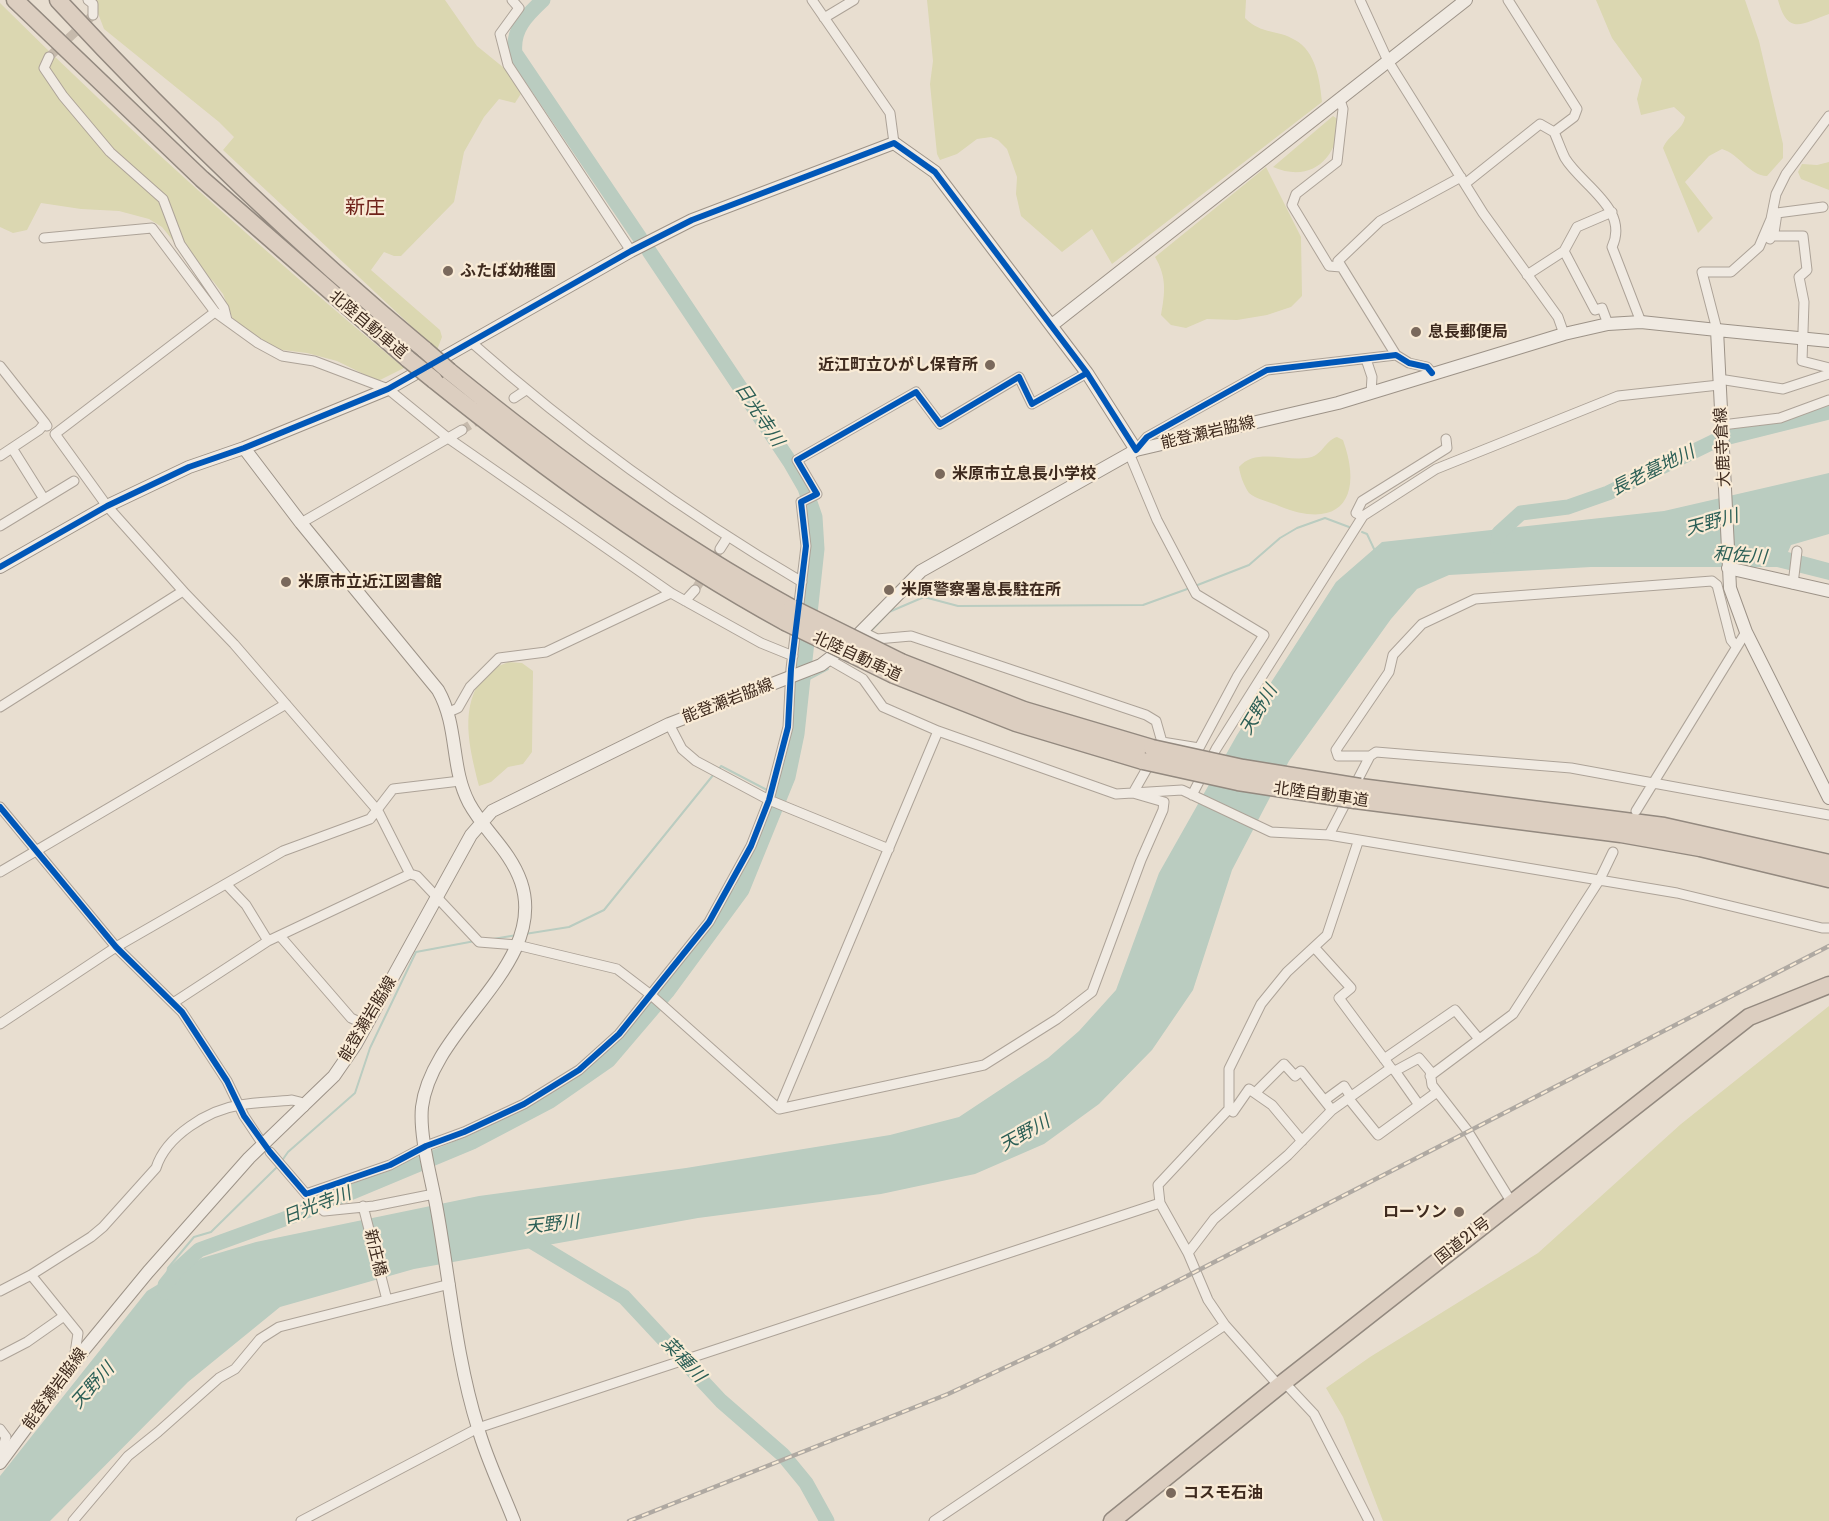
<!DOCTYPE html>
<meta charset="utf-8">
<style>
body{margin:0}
canvas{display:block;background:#e8ded0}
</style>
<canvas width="1829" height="1521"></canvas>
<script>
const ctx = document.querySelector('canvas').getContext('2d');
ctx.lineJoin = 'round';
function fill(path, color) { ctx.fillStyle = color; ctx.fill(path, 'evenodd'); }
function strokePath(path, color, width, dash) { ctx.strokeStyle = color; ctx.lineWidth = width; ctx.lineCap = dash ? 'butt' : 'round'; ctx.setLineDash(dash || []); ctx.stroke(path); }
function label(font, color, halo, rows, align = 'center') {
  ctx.font = font + ' "Libre Baskerville","Noto Sans JP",serif'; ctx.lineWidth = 4.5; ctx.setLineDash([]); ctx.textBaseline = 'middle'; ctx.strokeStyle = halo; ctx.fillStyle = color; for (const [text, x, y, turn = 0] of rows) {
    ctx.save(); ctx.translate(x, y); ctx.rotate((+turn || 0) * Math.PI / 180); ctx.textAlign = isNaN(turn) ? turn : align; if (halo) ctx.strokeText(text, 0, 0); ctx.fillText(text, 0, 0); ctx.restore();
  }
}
fill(new Path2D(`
 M93 0H445L477 46 509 72 522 92 515 103 499 99 484 117 464 152 454 202 401 256H394L384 252 371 270 440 330 442 337 437 350 223 150 234 137 219 122 104 29Z
 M927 0H1246L1245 18C1262 35 1277 29 1295 40 1316 51 1320 81 1322 102L1112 264 1092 229 1062 252 1021 216 1016 194 1017 177 1007 149 998 140 991 137 977 139 957 154 940 160 937 154 930 84 933 61Z
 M1596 0H1745L1759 41 1783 144V158L1767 176C1750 176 1739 154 1722 149L1709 156 1685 182 1713 218 1698 233 1663 148C1668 135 1683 130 1685 117L1674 107 1641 115 1637 99 1642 79 1612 38Z
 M1778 0H1829V14C1803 23 1788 37 1778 0Z
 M0 3C129 131 264 252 404 368L378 381 337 361 307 353 275 349 234 322 223 294 213 281 190 262 162 227 149 219 119 211 81 209 41 203 27 230 13 233 0 227Z
 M1333 116 1339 120C1338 160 1310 183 1273 167Z
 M1829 162V190L1801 179 1798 172 1802 164 1817 165Z
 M1266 167 1301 237 1302 296 1291 307 1267 315 1237 320 1207 319 1186 328 1171 325 1161 315C1165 293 1167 277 1155 257Z
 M1337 437 1343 440C1364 498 1340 531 1279 506 1271 502 1255 499 1249 493 1244 486 1240 475 1239 467 1255 448 1285 461 1307 458 1323 456 1324 441 1337 437Z
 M508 662 522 663 533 671 532 752 523 764 508 767 491 782 479 786C470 750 457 704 487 673 492 668 502 665 508 662Z
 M1829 1006V1521H1383L1343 1417 1326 1388 1370 1357 1538 1253 1681 1124Z`), '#dbd7b1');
fill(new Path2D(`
 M1829 473V534L1791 545 1788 552 1829 563V580L1777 567H1591L1449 575 1417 589 1391 619 1289 761 1232 870 1193 990 1152 1050 1099 1104 1044 1144 975 1174 881 1194 698 1218 414 1269 280 1307 188 1382 50 1521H0V1476L147 1291 202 1258 256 1242 479 1196 686 1168 890 1135 959 1117 1048 1058 1079 1031 1116 990 1159 873 1237 735 1336 582 1382 542 1664 511Z`), '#baccc0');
strokePath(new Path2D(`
 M1362 532 1367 534 1375 551
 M1195 586 1249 565 1280 538 1297 528 1325 518 1349 527
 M870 632 889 612 924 597 958 606 1143 605 1190 588
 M792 688 828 669
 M718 770 721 766 767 790 768 787
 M525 934 569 927 604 910 714 774
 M493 939 517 935
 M281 1162 288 1152 355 1093 370 1048 416 952 475 941
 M166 1282 168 1268 194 1237 211 1232 277 1167`), '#baccc0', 2);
strokePath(new Path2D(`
 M543 0C527 15 512 29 515 53L640 238
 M1498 546 1499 533 1521 513 1568 507 1608 493 1717 440 1829 412
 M526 1238 624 1297 721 1401 783 1455 806 1483 827 1521
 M165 1292V1285L177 1270 199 1250 309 1210 472 1142 550 1101 609 1060 667 992 742 890 788 777 797 734 817 549 815 517 805 488 790 462 649 251`), '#baccc0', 15);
strokePath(new Path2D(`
 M49 57 93 15
 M462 430 483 417
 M695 590 720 549`), '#c6baac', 9, [9, 4.5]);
const street = new Path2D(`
 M88 0 93 4V15
 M512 0 519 8 500 34 508 65 631 251
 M812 0 890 113 894 143
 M1360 0 1388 61 1483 213 1558 317 1564 334
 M824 18 854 0
 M49 57 44 68 63 96 110 152 163 199 180 244 224 308 227 320
 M1340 100 1343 109 1337 162 1296 194 1292 205 1329 266 1341 267
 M1554 132C1558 141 1561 150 1565 158 1581 185 1630 209 1612 247L1641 322
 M1466 183 1540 124 1554 132 1574 117 1577 109 1508 0
 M1772 236H1803L1807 270 1799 277 1804 302 1802 361 1829 368
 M44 238 152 228 215 312 258 343 282 356 314 361 388 389 448 438 671 593 761 643 793 656
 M1770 239 1774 233 1777 213 1823 207
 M1564 251 1595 310 1602 308 1608 324
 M1527 275 1564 251 1577 227 1612 212
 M1717 330 1702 272H1731L1759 247 1771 219 1776 194 1786 174 1829 116
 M471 342C574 433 683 512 802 582
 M1396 355 1338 261 1380 221 1461 177
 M1366 359 1372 377 1371 393
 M0 366 45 423
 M1719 379 1783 389 1829 374
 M514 398 526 390
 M1722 425 1780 418 1829 400
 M12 448 44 499
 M1136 450 1147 437 1267 370 1396 355 1409 363 1427 367 1432 373
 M1129 453 1157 520 1196 594 1264 635 1237 677 1199 748 1162 742
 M0 456 39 430 45 423 47 426
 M1363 516 1356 513 1362 501 1447 448 1446 439
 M301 523 462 430
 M0 526 74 481
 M720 549 727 538
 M1793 584 1797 551
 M183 591 234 644 378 811 410 874
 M685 601 695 590
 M830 660 863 679 883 707 938 731 1116 794 1182 790 1271 832 1329 835 1370 756H1338L1336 750 1389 672 1393 655 1422 624 1475 599 1712 581 1717 585 1731 640 1736 646
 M0 707 183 591 107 506 55 434 215 312
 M449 712 458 708 470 687 499 658 546 652 671 593
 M669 724 682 749 696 761 769 800 889 849
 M1370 756 1376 752 1571 768 1829 815
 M1192 795 1216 749 1363 516 1436 469 1618 396 1719 385
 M0 807 116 947 182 1012 227 1081 244 1116 260 1140
 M1636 811 1746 632
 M1329 835 1677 893 1822 928H1829
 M0 872 286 704
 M227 885 246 905 268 941 410 874 417 876 479 942 517 945 617 969 651 995 779 1109 984 1065 1057 1019 1092 992 1141 860 1163 810 1164 802 1133 793 1162 742 1156 721 1146 715 911 636 877 639 861 631
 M280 936 351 1018 366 1025
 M1314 947 1351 988 1339 998 1391 1068
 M173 1003 268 941
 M0 1024 116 947 283 851 370 819 393 789 460 781
 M1384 1059 1455 1010 1479 1039
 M1395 1071 1419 1105
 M1430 1076 1513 1014 1600 879 1613 852
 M1256 1092 1284 1064 1295 1076 1301 1071 1332 1110
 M1349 1099 1378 1135 1437 1092
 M1325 1100 1344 1086 1351 1097
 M779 1109 938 731
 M1229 1109 1233 1112 1249 1089 1272 1105 1302 1141
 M270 1152 306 1194 390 1165 426 1146 464 1132 524 1104 579 1070 619 1034 709 922 751 846 769 800 788 727 791 669 806 546 801 502 817 494 797 460 916 392 940 424 1019 377 1032 404 1087 373
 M306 1194 324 1211 374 1206 434 1194
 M363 1206 387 1300
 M1188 1253 1214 1219 1288 1155 1332 1110 1391 1068 1395 1071 1419 1058 1430 1071 1432 1085 1467 1130 1512 1203
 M31 1275 78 1333 74 1360
 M0 1291 31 1275 91 1237 103 1227 156 1168C166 1136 208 1110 240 1105 257 1102 275 1102 292 1100L300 1102 304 1107
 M0 1356 27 1342 64 1316
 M1284 1382 1314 1414 1369 1521
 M1279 1386 1225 1325 1208 1300 1188 1253 1160 1203 1158 1185 1229 1109V1069L1261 1004 1287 972 1327 935 1358 842
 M0 1429 6 1437 0 1457
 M73 1521 128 1456 158 1432 219 1378 235 1369 260 1339 279 1327 450 1284
 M301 1521 478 1428 1160 1203
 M934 1521 1225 1325`);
const secondary = new Path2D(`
 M1052 325 1466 0
 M1829 341 1717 330 1730 588 1746 632 1829 798
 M244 448 301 523 438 690C459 727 450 767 469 803 484 831 510 850 521 882 549 965 432 1026 422 1107 419 1137 432 1180 437 1210 450 1282 456 1358 478 1428 487 1460 502 1490 514 1521
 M0 567 107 506 189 467 244 448 388 389 631 251 692 220 894 143 935 172 1087 373 1136 450
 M1728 568 1829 591
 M0 1463 83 1351 148 1272 249 1158 334 1076 356 1044 471 835 492 811 669 724 821 665 852 641 921 571 1136 450 1338 403 1564 334 1608 324 1641 322 1717 330`);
const highway = new Path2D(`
 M15 0 202 179 408 359
 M58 0C173 124 295 242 425 350
 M449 371C557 459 669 541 792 608
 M434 380C545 469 659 553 785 622
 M901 662 1024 710 1152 748
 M894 675 1016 723 1143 761
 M1360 787 1664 826 1829 863
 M1355 800 1621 834 1700 848 1829 879
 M1112 1521 1284 1382 1749 1017 1829 985`);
strokePath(street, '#ada398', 11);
strokePath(secondary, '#9d9388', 14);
strokePath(highway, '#93897f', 19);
strokePath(street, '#f0eae2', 9);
strokePath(secondary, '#f0eae2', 12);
strokePath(highway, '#dccec0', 16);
const rail = new Path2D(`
 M629 1521 948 1394 1049 1347 1829 946`);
strokePath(rail, '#afa9a2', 4.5);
strokePath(rail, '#f9ebd6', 2, [7]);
const highwayBridge = new Path2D(`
 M425 350 449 371
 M408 359 434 380
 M792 608 901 662
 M785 622 894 675
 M1152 748 1243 768 1360 787
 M1143 761 1238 782 1355 800`);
strokePath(highwayBridge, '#93897f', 19, []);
strokePath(highwayBridge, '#dccec0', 16);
strokePath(new Path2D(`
 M0 567 107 506 189 467 244 448 388 389 631 251 692 220 894 143 935 172 1087 373 1136 450 1147 437 1267 370 1396 355 1409 363 1427 367 1432 373
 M0 807 116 947 182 1012 227 1081 244 1116 270 1152 306 1194 390 1165 426 1146 464 1132 524 1104 579 1070 619 1034 709 922 751 846 769 800 788 727 791 669 806 546 801 502 817 494 797 460 916 392 940 424 1019 377 1032 404 1087 373`), '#0057b8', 6);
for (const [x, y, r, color] of [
 [448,271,6,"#7a695c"],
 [1416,332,6,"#7a695c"],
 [990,365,6,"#7a695c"],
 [940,474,6,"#7a695c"],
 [286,582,6,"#7a695c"],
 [889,590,6,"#7a695c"],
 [1459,1212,6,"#7a695c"],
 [1171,1493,6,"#7a695c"]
]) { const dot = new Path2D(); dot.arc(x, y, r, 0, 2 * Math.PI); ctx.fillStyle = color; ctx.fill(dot); strokePath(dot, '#f9ebd6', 2); }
label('bold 16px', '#3e2a1e', '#f9ebd6', [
 ["ふたば幼稚園",460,271],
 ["息長郵便局",1428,332],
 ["近江町立ひがし保育所",978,365,"right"],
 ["米原市立息長小学校",952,474],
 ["米原市立近江図書館",298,582],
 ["米原警察署息長駐在所",901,590],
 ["ローソン",1447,1212,"right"],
 ["コスモ石油",1183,1493]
], 'left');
label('16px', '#3e2a1e', '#f9ebd6', [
 ["北陸自動車道",368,325,40],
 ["能登瀬岩脇線",1208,433,-13],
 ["大鹿寺倉線",1723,447,-93],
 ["北陸自動車道",857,657,25],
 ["能登瀬岩脇線",728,701,-21],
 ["北陸自動車道",1321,795,8],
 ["能登瀬岩脇線",368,1019,-59],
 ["国道21号",1463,1241,-38],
 ["新庄橋",375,1253,76],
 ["能登瀬岩脇線",55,1389,-54]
]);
label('italic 18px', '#2c5f56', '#f9ebd6', [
 ["日光寺川",759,415,56],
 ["長老墓地川",1653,471,-26],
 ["天野川",1712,523,-15],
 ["和佐川",1740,556,4],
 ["天野川",1259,710,-59],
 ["天野川",1025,1134,-29],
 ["日光寺川",317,1206,-21],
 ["天野川",552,1225,-6],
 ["菜種川",683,1360,47],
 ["天野川",93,1386,-48]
]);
label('20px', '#6f221a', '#f9ebd6', [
 ["新庄",365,208]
]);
</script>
